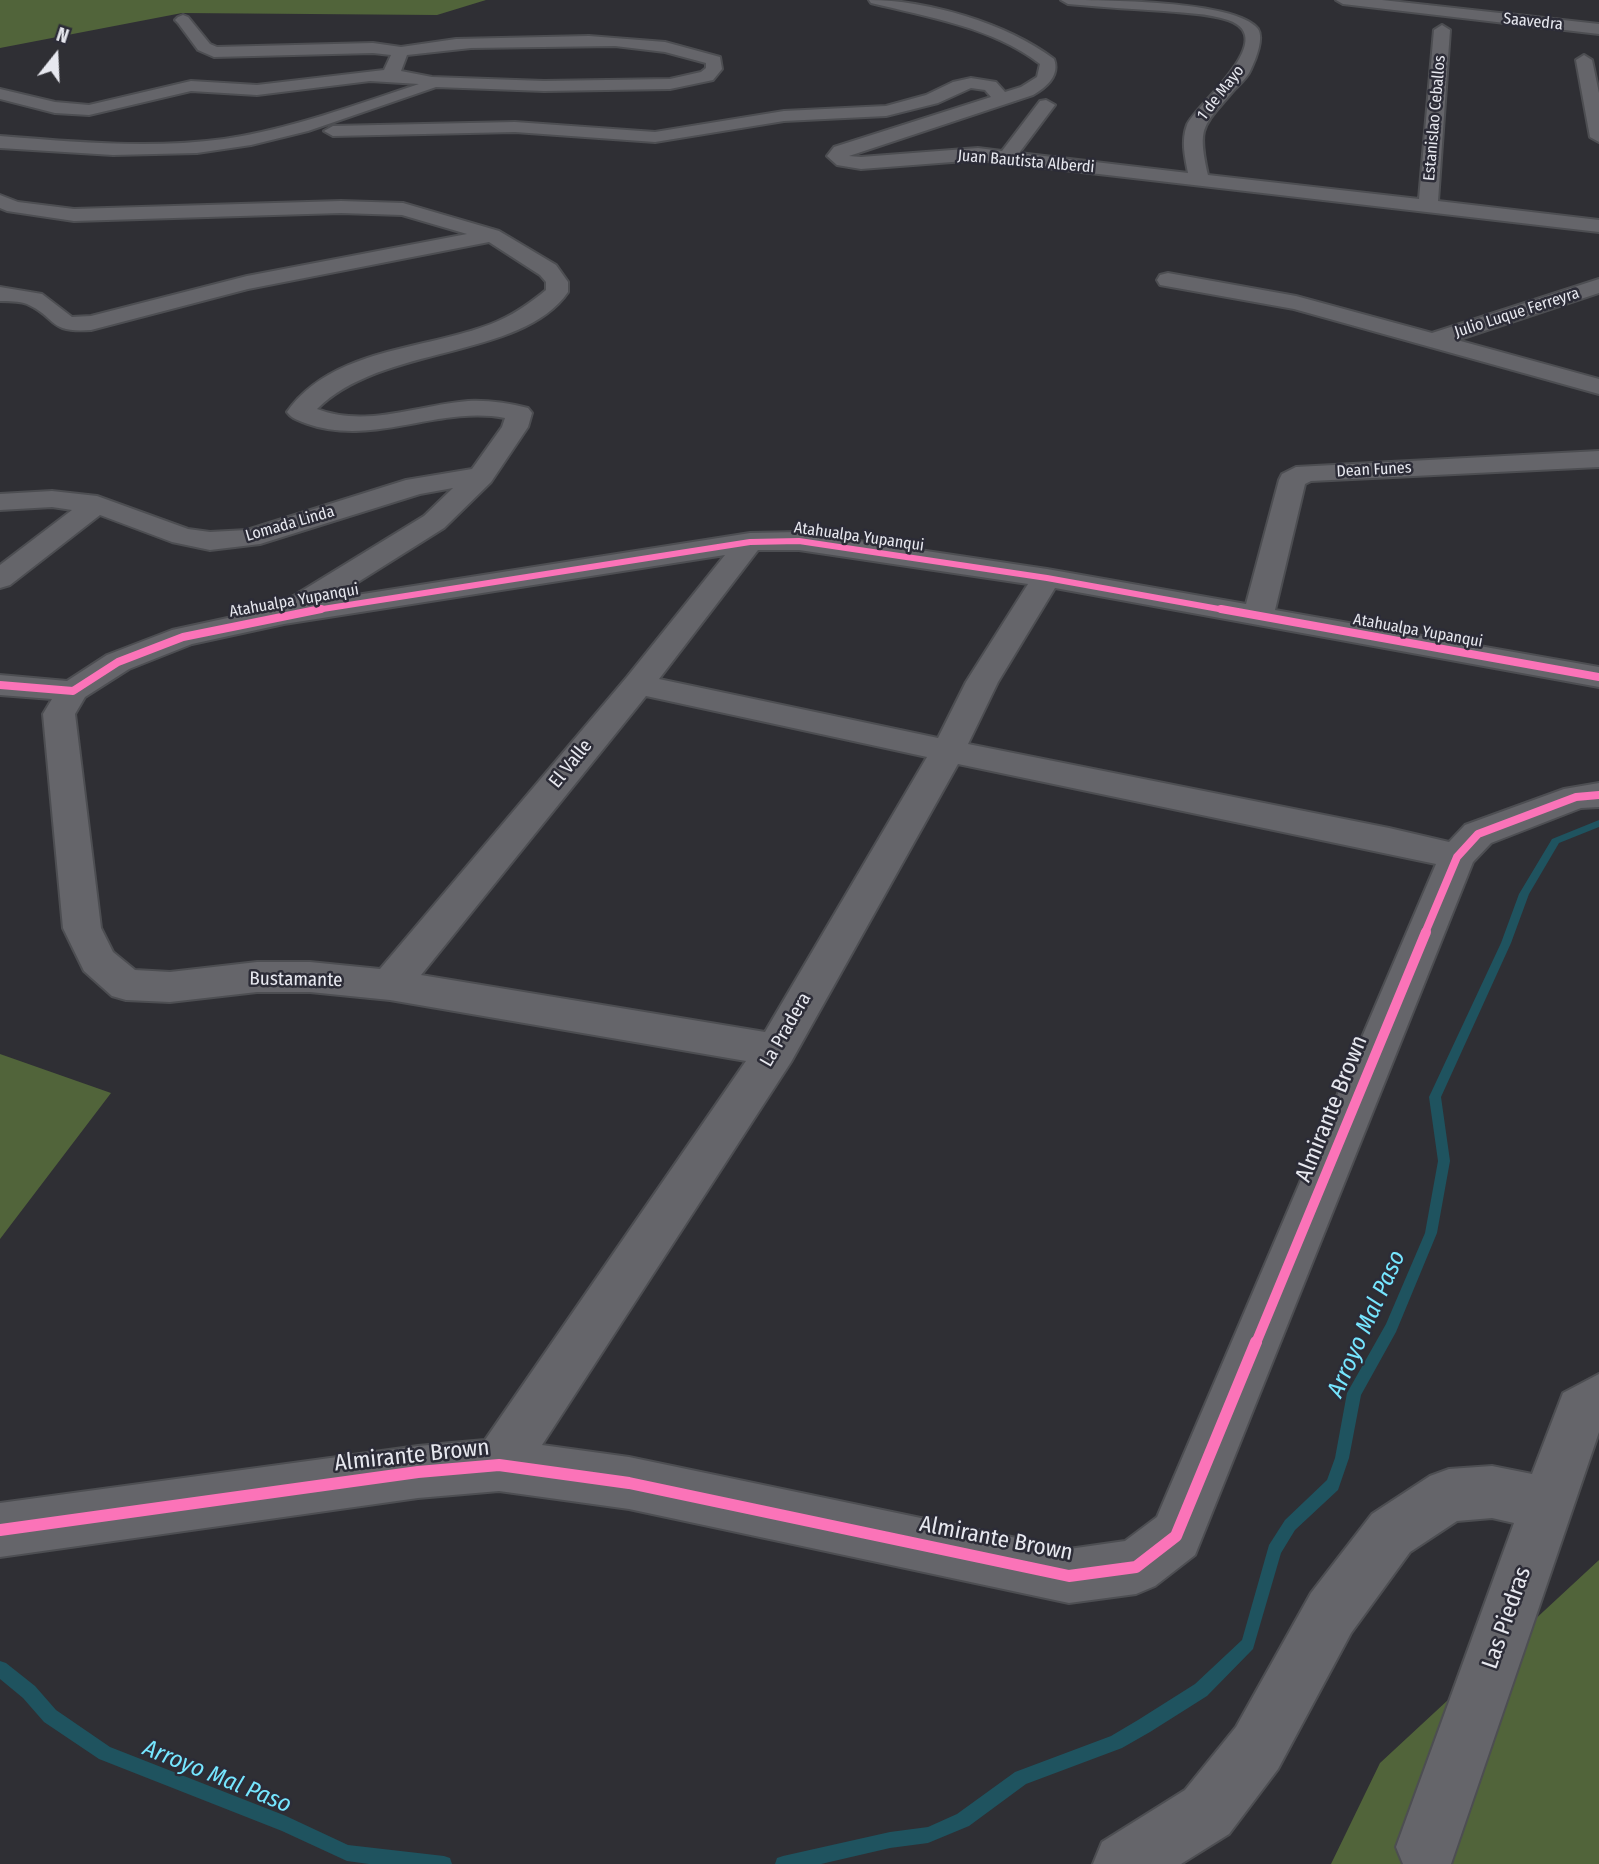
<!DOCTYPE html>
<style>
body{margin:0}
#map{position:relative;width:1599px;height:1864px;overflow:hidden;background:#2f2f34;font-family:"Fira Sans Condensed",sans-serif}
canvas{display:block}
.north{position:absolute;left:21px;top:21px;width:70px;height:70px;-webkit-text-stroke:5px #2c2c37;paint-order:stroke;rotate:18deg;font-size:19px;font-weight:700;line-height:28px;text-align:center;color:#e7e8ef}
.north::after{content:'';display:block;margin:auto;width:24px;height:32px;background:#e7e8ef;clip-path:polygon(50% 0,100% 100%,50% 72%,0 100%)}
</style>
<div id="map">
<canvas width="1599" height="1864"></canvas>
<div class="north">N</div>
</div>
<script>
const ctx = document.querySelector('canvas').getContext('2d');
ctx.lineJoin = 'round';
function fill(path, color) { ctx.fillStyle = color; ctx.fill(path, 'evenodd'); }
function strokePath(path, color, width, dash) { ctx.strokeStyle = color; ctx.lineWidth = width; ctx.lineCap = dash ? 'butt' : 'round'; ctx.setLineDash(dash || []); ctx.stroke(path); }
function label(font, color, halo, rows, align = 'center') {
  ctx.font = font + ' "Fira Sans Condensed",sans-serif'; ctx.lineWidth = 5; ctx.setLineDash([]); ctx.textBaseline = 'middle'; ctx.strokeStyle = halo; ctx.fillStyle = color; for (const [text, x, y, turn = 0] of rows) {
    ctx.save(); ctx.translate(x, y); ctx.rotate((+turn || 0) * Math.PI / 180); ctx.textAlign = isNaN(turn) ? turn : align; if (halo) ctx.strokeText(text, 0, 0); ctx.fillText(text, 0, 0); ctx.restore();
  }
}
fill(new Path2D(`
 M0 0H486L437 15 182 13 0 48Z
 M0 1054 111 1093 0 1239Z
 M1599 1560V1864H1331L1380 1763Z`), '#51643a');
fill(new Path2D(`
 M1599 820V827L1559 843 1529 894 1511 943 1441 1097 1450 1161 1437 1233 1396 1332 1361 1395 1349 1458 1338 1490 1295 1530 1281 1553 1253 1649 1207 1696 1150 1732 1122 1748 1026 1784 969 1826 928 1843 890 1848 821 1864H775L777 1858 783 1856 890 1832 928 1827 957 1814 1015 1772 1111 1736 1138 1720 1195 1684 1242 1640 1269 1545 1285 1520 1327 1480 1335 1458 1347 1393 1386 1324 1425 1233 1438 1161 1429 1097 1501 943 1519 894 1552 839Z
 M0 1661 6 1663 35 1686 56 1710 110 1747 286 1816 348 1845 444 1856 450 1858 452 1864H369L347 1861 282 1831 99 1759 44 1722 23 1698 0 1679Z`), '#1f535f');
const minor = new Path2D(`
 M869 0C927 0 1006 23 1054 59 1060 75 1047 87 1033 95L849 156 861 157 978 148 1002 151 1040 101 1046 100 1055 105 1019 153 1188 173C1185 157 1181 141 1187 125 1195 105 1282 38 1228 20 1207 13 1185 13 1164 11 1132 9 1100 7 1068 4L1061 0C1100 0 1236 0 1258 29 1264 38 1256 59 1251 69 1248 77 1240 84 1234 90 1203 127 1197 125 1208 175L1419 199 1434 30 1442 25 1450 30 1438 201 1599 220V232L978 160 861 169 837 165 827 156 834 147 991 97 985 90 971 88 938 103 886 116 784 121 655 142 515 132 333 136 324 131 333 126 515 122 655 132 784 111 886 106 926 95 953 82 971 78 996 82 1005 92 1021 87 1037 77 1040 64C992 27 928 17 871 3Z
 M1336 0H1382L1599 24V34L1343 4Z
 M183 15 188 17 210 44 217 47 373 43 401 47 456 39 589 36 665 42 720 57 722 69 713 80 670 89 544 91 436 87 308 131 251 145 197 153 113 155 0 148V136C74 142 150 149 224 139 291 129 355 105 419 84L370 81 257 95 191 91 89 115 55 113 0 99V89L55 102 89 105 191 81 257 85 384 70 391 55 373 53 214 57 198 50 178 23 175 20 178 17ZM615 46 665 52 706 63V68L701 72 670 79 544 81 432 77 401 71 407 55 471 48Z
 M1584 55 1592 60 1599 93V142L1590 137 1576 60Z
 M0 195 18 202 74 209 341 201 403 203 499 231 556 265 568 282V292C521 360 382 344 317 409 367 428 418 405 468 401 489 400 508 403 528 408L532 413 528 427 491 482 444 528 331 599 750 533 799 532 1047 569 1246 604 1279 480 1282 474 1296 467 1599 451V467L1311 481 1305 484 1275 610 1599 667V687L1055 588 998 682 968 744 1389 828 1449 842 1465 825 1564 789 1599 783V807L1581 808 1491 843 1473 862 1195 1555 1155 1586 1136 1594 1069 1603 629 1509 499 1491 418 1498 0 1557V1503L418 1446 485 1440 746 1061 390 1000 310 992H257L170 1002 126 1000 112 996 84 971 63 928 43 714 52 699 0 695V675L67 681 107 655 172 630 283 606 287 600 424 516 453 488 420 494 260 544 210 550 172 542 100 515 10 585 0 588V565L72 510 52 507 0 510V494L52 491 97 496 188 529 210 532 247 530 406 480 472 469 502 427 505 418C438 405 373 448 305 423 298 420 292 419 287 412 332 348 425 350 491 324 512 316 529 304 546 290V282L540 275 489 242 248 289 91 330C47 333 58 318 27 304 19 301 9 301 0 301V287L42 294 72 317 91 316 247 276 467 234 402 215 341 213 74 221 7 211 0 208ZM758 550H799L1028 584 966 682 938 738 659 679ZM725 555 627 677 380 969 310 962H257L170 972 135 970 113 952 101 928 75 714 85 697 129 669 192 644 284 624ZM646 696 927 757 765 1032 421 975ZM958 764 1436 864 1157 1517 1125 1541 1069 1549 629 1457 542 1445 791 1062Z
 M1168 273 1296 296 1432 333 1599 279V293L1457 340 1599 379V394L1294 309 1160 285 1157 280 1160 275Z
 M1599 1374V1432L1451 1864H1403L1396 1847 1514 1523 1492 1518 1457 1521 1410 1552 1351 1633 1278 1769 1229 1834 1181 1864H1093L1102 1842 1185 1790 1236 1727 1311 1593 1372 1514 1430 1476 1449 1469 1492 1466 1532 1474 1563 1393Z`);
strokePath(minor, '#4d4e52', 4);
fill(minor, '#65656a');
strokePath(new Path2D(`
 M310 611 750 542 799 541 1047 578 1230 611`), '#fb73b8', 6);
strokePath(new Path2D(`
 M1221 609 1599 677
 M0 685 73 691 118 662 183 637 321 609
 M1425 933 1457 857 1478 834 1576 797 1599 795`), '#fb73b8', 8);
strokePath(new Path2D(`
 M1256 1343 1426 932`), '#fb73b8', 10);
strokePath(new Path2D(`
 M0 1530 418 1472 499 1465 629 1483 1069 1576 1136 1567 1176 1536 1256 1342`), '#fb73b8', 12);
label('16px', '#e7e8ef', '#2c2c37', [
 ["Saavedra",1533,22,6],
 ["1 de Mayo",1221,93,-52],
 ["Estanislao Ceballos",1435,118,-85],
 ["Juan Bautista Alberdi",1026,162,5],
 ["Julio Luque Ferreyra",1517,313,-18],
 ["Dean Funes",1374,470,-3],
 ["Lomada Linda",290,524,-16],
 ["Atahualpa Yupanqui",859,537,8],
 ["Atahualpa Yupanqui",294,601,-10],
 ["Atahualpa Yupanqui",1418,631,10]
]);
label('19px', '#e7e8ef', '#2c2c37', [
 ["El Valle",571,764,-51],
 ["Bustamante",296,980,1],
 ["La Pradera",786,1030,-60]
]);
label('23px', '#e7e8ef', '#2c2c37', [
 ["Almirante Brown",1332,1109,-68],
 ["Almirante Brown",412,1456,-6],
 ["Almirante Brown",996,1539,11],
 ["Las Piedras",1507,1618,-71]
]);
label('italic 24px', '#76e6ff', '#2c2c37', [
 ["Arroyo Mal Paso",1367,1324,-66],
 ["Arroyo Mal Paso",217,1777,22]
]);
</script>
